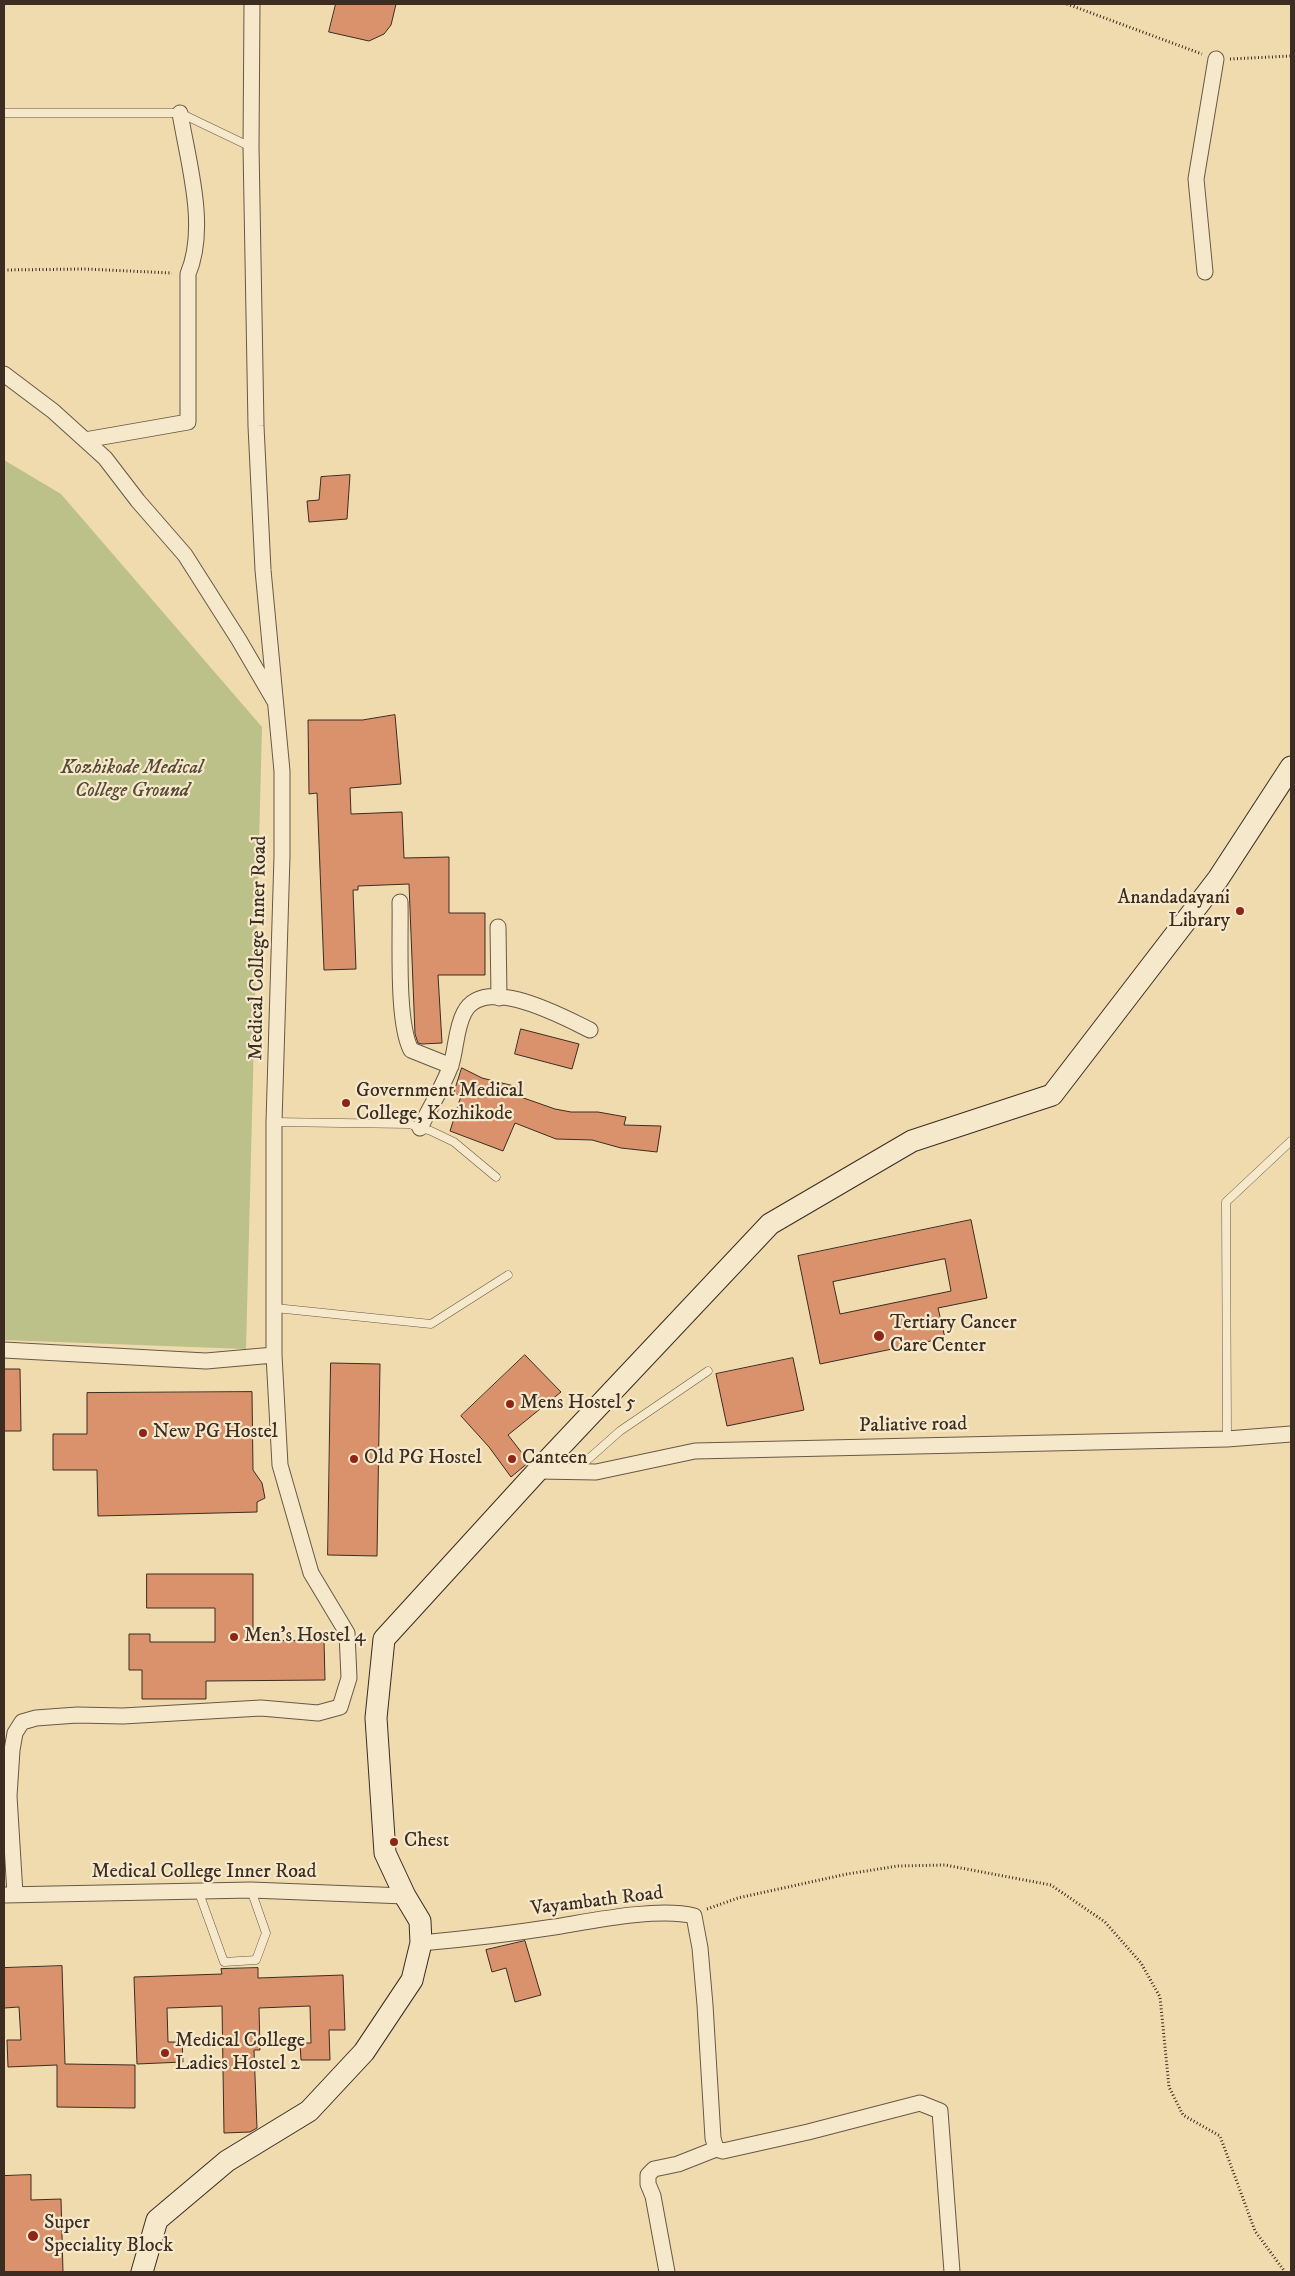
<!DOCTYPE html>
<style>
body{margin:0}
#map{position:relative;width:1295px;height:2276px;overflow:hidden;background:#f0dbaf;font-family:"IM FELL DW Pica",serif}
canvas{display:block}
.frame{position:absolute;inset:0;border:5px solid #3c2c22;pointer-events:none}
</style>
<div id="map">
<canvas width="1295" height="2276"></canvas>
<div class="frame"></div>
</div>
<script>
const ctx = document.querySelector('canvas').getContext('2d');
ctx.lineJoin = 'round';
function fill(path, color) { ctx.fillStyle = color; ctx.fill(path, 'evenodd'); }
function strokePath(path, color, width, dash) { ctx.strokeStyle = color; ctx.lineWidth = width; ctx.lineCap = dash ? 'butt' : 'round'; ctx.setLineDash(dash || []); ctx.stroke(path); }
function label(font, color, halo, rows, align = 'center') {
  ctx.font = font + ' "IM FELL DW Pica",serif'; ctx.lineWidth = 4.5; ctx.setLineDash([]); ctx.textBaseline = 'middle'; ctx.strokeStyle = halo; ctx.fillStyle = color; for (const [text, x, y, turn = 0] of rows) {
    ctx.save(); ctx.translate(x, y); ctx.rotate((+turn || 0) * Math.PI / 180); ctx.textAlign = isNaN(turn) ? turn : align; if (halo) ctx.strokeText(text, 0, 0); ctx.fillText(text, 0, 0); ctx.restore();
  }
}
fill(new Path2D(`
 M4 460 61 494 262 727 246 1349 4 1340Z`), '#bcc089');
const building = new Path2D(`
 M336 4H396L391 25 384 34 369 41 329 32Z
 M350 475 347 519 309 522 307 501 319 500 321 477Z
 M395 715 401 784 350 788 351 814 402 812 404 858 449 857V913H485V975H438L442 1043 422 1044 418 1043 415 1034 409 884 358 886V890H353L356 969 324 970 317 793 309 794 308 720H362Z
 M521 1029 579 1044 572 1069 515 1054Z
 M462 1068 482 1078 518 1087 515 1095 555 1109 571 1112H598L626 1117 624 1125 661 1126 657 1152 621 1148 592 1140 556 1139 515 1123 503 1151 450 1131 461 1096 454 1093Z
 M971 1220 987 1298 938 1308 945 1338 820 1364 798 1256ZM945 1259 951 1291 840 1314 833 1282Z
 M525 1355 561 1392 508 1435 529 1462 511 1477 489 1447 461 1416Z
 M793 1358 804 1410 727 1426 716 1374Z
 M331 1363 380 1364 377 1556 328 1555Z
 M4 1369H20L21 1431H4Z
 M252 1392 253 1470 262 1483 265 1498 257 1502V1512L98 1516 97 1470H53V1434H87V1393Z
 M147 1574H253V1641L324 1640 325 1680 206 1681V1699H142V1670H129V1634H150V1642H215V1608H147Z
 M525 1941 541 1995 515 2002 506 1968 492 1972 486 1950Z
 M62 1966 65 2064 135 2065V2108L57 2107V2065L8 2067 7 2040H21L19 2007 4 2008V1968Z
 M258 1968V1978L343 1975 345 2030H329L330 2060H301L300 2043H311L310 2006 259 2008 260 2050H254L257 2128 250 2132 224 2133 222 2006 167 2008 168 2042H182L183 2062 137 2064 134 1977 222 1974 221 1969Z
 M31 2175V2200L61 2199 63 2272H4V2176Z`);
fill(building, '#d9926b');
strokePath(building, '#3c2c22', 1);
const service = new Path2D(`
 M4 113H180L251 147
 M274 1122 409 1124 431 1131 454 1142 496 1177
 M275 1308 431 1324 508 1275
 M1227 1439 1226 1202 1291 1141
 M576 1470 620 1431 708 1371
 M198 1890 224 1962 256 1960 266 1933 251 1890`);
const minor = new Path2D(`
 M1205 272 1196 179 1216 59
 M4 374 53 411 105 458 138 501 185 555 239 640 274 700
 M85 440 188 422V274C208 227 188 162 180 113
 M400 902C401 938 396 1021 411 1050L451 1066
 M498 927 499 998
 M420 1128C430 1107 443 1087 451 1065 456 1049 456 1028 464 1013 484 973 563 1017 590 1030
 M4 1350 206 1361 274 1355V1122L282 856V771L263 570 256 426 251 147 252 4
 M538 1471 596 1472 695 1451 1227 1439 1291 1434
 M15 1894 9 1796 12 1750 15 1733 22 1722 36 1718 77 1715 123 1716 261 1708 318 1713 340 1707 349 1678 347 1633 311 1573 280 1465 274 1355
 M4 1895 251 1890 405 1896
 M421 1943C465 1939 509 1934 554 1927 592 1921 658 1907 694 1916L700 1948 705 2005 713 2138 716 2149 723 2151 808 2132 920 2103 940 2111 952 2272
 M667 2272 653 2196 648 2184V2175L654 2169 678 2164 716 2149`);
const secondary = new Path2D(`
 M142 2272 157 2220 227 2161 309 2111 364 2052 412 1980 421 1943 420 1921 405 1896 385 1853 376 1718 384 1639 542 1466 770 1224 912 1141 1052 1095 1218 879 1291 767`);
strokePath(service, '#695845', 9);
strokePath(minor, '#695845', 17);
strokePath(secondary, '#3c2c22', 23);
strokePath(new Path2D(`
 M1067 4 1202 54
 M1230 59 1291 56
 M4 270 85 269 172 273
 M707 1909 738 1898 847 1874 898 1866 945 1865 1051 1885 1105 1922 1141 1963 1160 1997 1169 2087 1183 2115 1220 2136 1255 2231 1285 2272`), '#3c2c22', 3, [1, 2.5]);
strokePath(service, '#f5e8cb', 8);
strokePath(minor, '#f5e8cb', 15);
strokePath(secondary, '#f5e8cb', 21);
for (const [x, y, r, color] of [
 [1240,911,5,"#8f2418"],
 [346,1103,5,"#8f2418"],
 [879,1336,6,"#8f2418"],
 [510,1404,5,"#8f2418"],
 [143,1433,5,"#8f2418"],
 [354,1459,5,"#8f2418"],
 [512,1459,5,"#8f2418"],
 [234,1637,5,"#8f2418"],
 [394,1842,5,"#8f2418"],
 [165,2053,5,"#8f2418"],
 [33,2236,6,"#8f2418"]
]) { const dot = new Path2D(); dot.arc(x, y, r, 0, 2 * Math.PI); ctx.fillStyle = color; ctx.fill(dot); strokePath(dot, '#f5e8cb', 2); }
label('italic 20px', '#564a37', '#f5e8cb', [
 ["Kozhikode Medical",132,769],
 ["College Ground",132,792]
]);
label('20px', '#3c2c22', '#f5e8cb', [
 ["Anandadayani",1230,899,"right"],
 ["Library",1230,922,"right"],
 ["Government Medical",356,1092],
 ["College, Kozhikode",356,1115],
 ["Tertiary Cancer",890,1324],
 ["Care Center",890,1347],
 ["Mens Hostel 5",520,1404],
 ["New PG Hostel",153,1433],
 ["Old PG Hostel",364,1459],
 ["Canteen",522,1459],
 ["Men's Hostel 4",244,1637],
 ["Chest",404,1842],
 ["Medical College",175,2042],
 ["Ladies Hostel 2",175,2065],
 ["Super",44,2224],
 ["Speciality Block",44,2247]
], 'left');
label('20px', '#3c2c22', '#f5e8cb', [
 ["Medical College Inner Road",259,948,-89],
 ["Paliative road",913,1426,-1],
 ["Medical College Inner Road",204,1873],
 ["Vayambath Road",597,1902,-7]
]);
</script>
